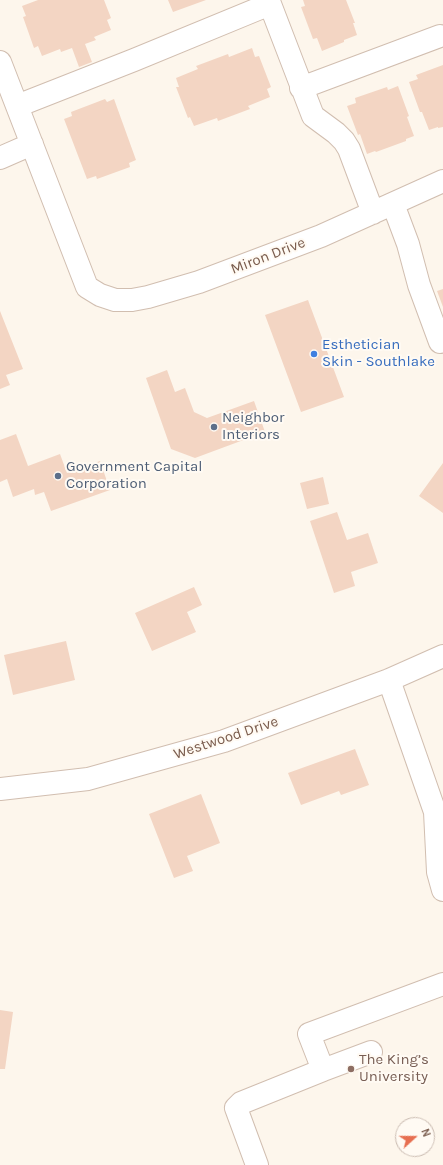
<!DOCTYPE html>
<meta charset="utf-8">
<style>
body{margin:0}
#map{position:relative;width:443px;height:1165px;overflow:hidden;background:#fdf6ec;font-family:Karla,sans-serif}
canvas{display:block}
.north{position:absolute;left:395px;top:1117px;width:40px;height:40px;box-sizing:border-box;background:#fffaf3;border:1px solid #cabbb1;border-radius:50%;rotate:69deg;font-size:11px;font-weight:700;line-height:16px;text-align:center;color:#7a5c4d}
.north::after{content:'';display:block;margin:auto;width:14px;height:18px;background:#e76f51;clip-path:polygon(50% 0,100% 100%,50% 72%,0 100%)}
</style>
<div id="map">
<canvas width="443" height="1165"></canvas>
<div class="north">N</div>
</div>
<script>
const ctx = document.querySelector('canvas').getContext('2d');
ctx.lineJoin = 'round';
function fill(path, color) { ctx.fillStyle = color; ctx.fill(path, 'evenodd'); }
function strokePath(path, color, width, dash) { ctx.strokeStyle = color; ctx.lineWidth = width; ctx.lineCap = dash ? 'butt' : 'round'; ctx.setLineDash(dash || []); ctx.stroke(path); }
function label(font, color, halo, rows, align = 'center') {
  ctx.font = font + ' Karla,sans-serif'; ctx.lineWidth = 4; ctx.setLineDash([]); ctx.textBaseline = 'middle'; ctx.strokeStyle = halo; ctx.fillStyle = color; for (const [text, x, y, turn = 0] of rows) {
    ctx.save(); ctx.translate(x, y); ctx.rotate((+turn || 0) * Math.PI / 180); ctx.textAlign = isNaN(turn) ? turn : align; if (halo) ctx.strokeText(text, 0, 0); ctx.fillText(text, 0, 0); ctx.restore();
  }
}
fill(new Path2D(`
 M38 0H104L111 18 107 20 111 30 94 37 96 40 85 44 92 62 79 67 72 48 61 52 60 49 42 56 38 46 34 48 23 17 26 16 22 6Z
 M168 0H206L173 12Z
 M303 0H346L355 23H353L357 35 344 40V42L322 51 317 38 313 39 301 7 305 6Z
 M252 48 255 57 259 56 271 87 267 89 270 97 248 106 250 109 218 121 217 118 194 126 190 117 188 118 176 87H179L176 78 198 69 196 66 228 54 229 57Z
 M443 65V127L438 128V127L429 130 422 112H420L409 82 418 79 416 75Z
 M398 86 409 116 407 117 414 136 406 139V141L376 152 375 151 367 154 360 134 358 135 347 106 356 103 355 98 387 87 388 90Z
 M105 99 107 102 114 99 136 160 129 163 130 167 97 179 96 176 87 179 64 119 72 116 71 112Z
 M443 289V307L437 291Z
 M308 300 344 397 301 412 265 315Z
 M0 311 23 369 6 375 10 385 0 389Z
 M167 370 175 392 185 388 194 412 207 418 254 401 265 432 195 458 171 449 146 378Z
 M16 434 28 466 60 454 67 473 100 461 110 490 51 511 44 492 35 495 34 489 13 497 7 479 0 482V440Z
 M443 463V513L419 496Z
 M323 477 329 504 307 509 300 483Z
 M337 512 347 540 368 533 378 563 351 572 355 586 334 593 310 521Z
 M194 587 202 605 187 612 196 632 152 651 135 613Z
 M66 641 75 680 13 695 4 655Z
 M355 749 369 785 341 795 339 791 301 805 288 773Z
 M201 794 220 843 187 856 193 871 174 878 149 814Z
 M0 1010 13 1012 5 1069H0Z`), '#f3d5c3');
const minor = new Path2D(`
 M0 62 87 287 100 295 115 300H132L148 297 199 282 321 236 443 181
 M301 88 440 36
 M17 106 134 60 270 4 313 116 336 133 344 141 349 149 373 213
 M0 158 32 144
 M393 204 408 244 419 285 440 342
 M389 680 435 812 438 872 443 890
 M0 789 88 779 224 741 389 680 443 656
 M323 1070 371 1052
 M257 1165 236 1108 241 1103 323 1070 309 1034 443 984`);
strokePath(minor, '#d1beb0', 24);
strokePath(minor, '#fff', 22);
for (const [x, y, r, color] of [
 [314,354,4,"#3f7fe0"],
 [214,427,4,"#5c6f8a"],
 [58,476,4,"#5c6f8a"],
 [351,1069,4,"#8d6e63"]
]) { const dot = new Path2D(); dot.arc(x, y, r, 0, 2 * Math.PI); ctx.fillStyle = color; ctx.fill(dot); strokePath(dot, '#fffaf3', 1.5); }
label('15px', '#7a5c4d', '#fffaf3', [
 ["Miron Drive",268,256,-21],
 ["Westwood Drive",226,738,-18]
]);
label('15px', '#366cbe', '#fffaf3', [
 ["Esthetician",322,345],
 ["Skin - Southlake",322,362]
], 'left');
label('15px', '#4e5e75', '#fffaf3', [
 ["Neighbor",222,418],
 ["Interiors",222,435],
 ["Government Capital",66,467],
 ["Corporation",66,484]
], 'left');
label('15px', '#785e54', '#fffaf3', [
 ["The King’s",359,1060],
 ["University",359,1077]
], 'left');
</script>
